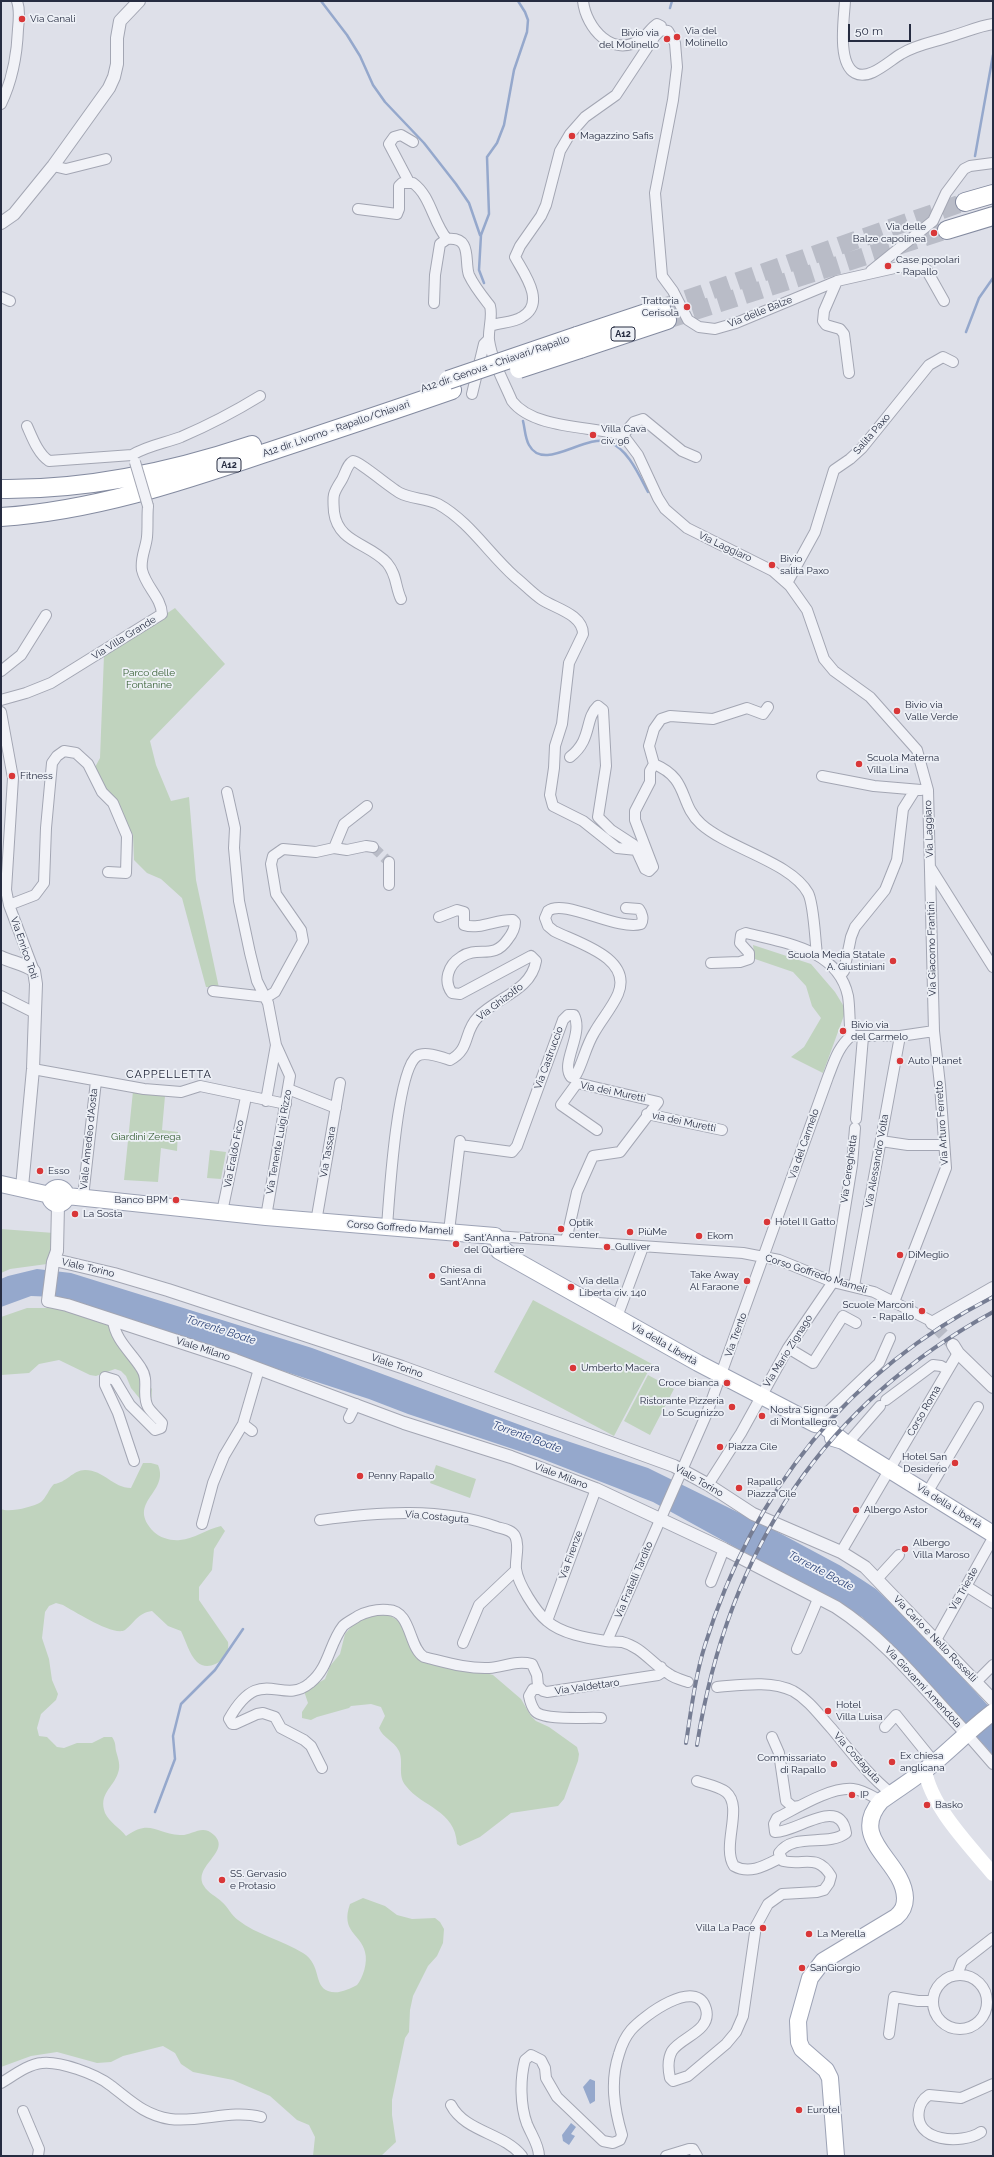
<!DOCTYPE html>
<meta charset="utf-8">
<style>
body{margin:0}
#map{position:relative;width:994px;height:2157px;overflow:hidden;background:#dee0e9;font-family:Raleway,sans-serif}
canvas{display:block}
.frame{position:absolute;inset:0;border:2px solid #262c41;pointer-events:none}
.scale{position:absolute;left:848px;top:24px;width:63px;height:18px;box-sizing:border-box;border:2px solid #262c41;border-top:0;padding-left:5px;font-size:12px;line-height:14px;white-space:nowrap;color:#262c41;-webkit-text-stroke:3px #edf0f6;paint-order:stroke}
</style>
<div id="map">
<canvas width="994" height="2157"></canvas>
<div class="frame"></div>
<div class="scale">50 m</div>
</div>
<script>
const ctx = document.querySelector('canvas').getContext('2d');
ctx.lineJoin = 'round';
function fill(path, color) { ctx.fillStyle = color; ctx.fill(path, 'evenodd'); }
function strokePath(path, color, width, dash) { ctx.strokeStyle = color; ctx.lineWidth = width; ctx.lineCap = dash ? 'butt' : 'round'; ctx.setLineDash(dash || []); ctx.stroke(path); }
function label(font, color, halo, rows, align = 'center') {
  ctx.font = font + ' Raleway,sans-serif'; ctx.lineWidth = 3.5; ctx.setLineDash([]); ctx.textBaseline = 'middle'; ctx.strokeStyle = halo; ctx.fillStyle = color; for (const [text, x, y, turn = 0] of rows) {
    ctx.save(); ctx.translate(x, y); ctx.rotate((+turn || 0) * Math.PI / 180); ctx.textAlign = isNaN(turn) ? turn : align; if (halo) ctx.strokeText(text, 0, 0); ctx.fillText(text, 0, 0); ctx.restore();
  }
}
fill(new Path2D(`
 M175 608 225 664 150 741 156 765 171 801 189 797 196 880 219 988 206 987 182 898 161 879 147 873 134 860 133 835 94 769 100 758 104 655Z
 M753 945 811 964 835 992 846 1010 823 1073 791 1057 804 1047 821 1018 812 1006 806 986 793 972 755 959Z
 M133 1091 165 1096 162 1130 178 1132 177 1151 161 1148 158 1182 124 1180Z
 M210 1150 226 1152 221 1179 207 1178Z
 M1 1229 54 1233 47 1264 10 1269 1 1273Z
 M533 1300 652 1364 614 1436 494 1372Z
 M27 1308H57L106 1323 112 1327 134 1365 152 1389 151 1403 145 1405 131 1388 126 1376 121 1371 115 1369 96 1376 90 1375 59 1360 39 1364 29 1373 1 1375V1317Z
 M648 1375 674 1389 650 1435 624 1421Z
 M143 1463H151L158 1465C170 1493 125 1502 154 1532 160 1538 172 1541 180 1540 194 1539 207 1529 221 1526L225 1531 214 1549 212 1570 199 1587V1600L228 1642C231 1659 209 1673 197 1662 189 1654 186 1641 181 1631L168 1626 152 1611C138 1613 135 1622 125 1630 114 1637 74 1611 63 1605L56 1603 49 1606 45 1612 42 1638 49 1659 52 1680 58 1694 56 1700 41 1714 37 1728 39 1736 47 1737 57 1747 64 1748 77 1743H92L104 1737H112C116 1743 115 1745 116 1751 118 1758 121 1766 118 1773 113 1788 98 1794 105 1813 110 1823 119 1827 126 1836 150 1819 155 1833 180 1835 192 1836 202 1823 214 1835 232 1852 192 1866 204 1886 207 1892 217 1897 222 1902 228 1907 231 1915 238 1920 257 1935 282 1940 303 1953 322 1965 313 1985 328 1991 338 1995 349 1989 357 1985 363 1978 368 1962 365 1952 361 1934 340 1932 350 1904L363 1898 385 1906 397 1915 412 1919 435 1918 440 1922 444 1929 443 1943 437 1956 428 1966 413 1996 410 2010 409 2032 405 2038 392 2100V2115L396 2142 381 2156H313L315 2137 309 2125 297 2120 270 2096 233 2080 193 2072 181 2064 175 2053 163 2046 123 2056 111 2062 97 2063 57 2052 31 2056 1 2067V1509C9 1513 33 1507 41 1502 46 1498 49 1489 54 1484 66 1483 73 1470 85 1470 104 1470 113 1488 131 1488Z
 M436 1465 476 1479 470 1498 430 1483Z
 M381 1614C404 1616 407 1636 415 1654L493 1675 521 1699 531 1716 536 1721 549 1727 577 1747 579 1754 578 1761 564 1799 558 1806 511 1813 480 1837 460 1846 457 1844C455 1810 422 1807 406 1786 397 1776 404 1762 399 1751 394 1741 383 1738 379 1728L385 1716 381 1707 371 1704 351 1706 349 1708 317 1717 311 1720 302 1718V1712L308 1703 304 1691 325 1679 330 1666 340 1654 345 1634 352 1626 367 1616Z`), '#c0d3be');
fill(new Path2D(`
 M37 1269 71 1273 312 1348 531 1429 648 1468 772 1529 841 1566 876 1589 919 1630 993 1711V1755L902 1654 862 1617 653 1502 537 1457 408 1414 369 1399 56 1297 31 1296 1 1307V1279L8 1276Z
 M590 2079 595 2081V2101L590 2104 583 2087Z
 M571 2123 576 2127 571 2134 575 2136 569 2145 563 2141 562 2135Z`), '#95a8cc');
strokePath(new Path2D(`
 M321 1 347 35 360 56 373 85 385 102 424 143 456 184 469 203 480 235
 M670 8 672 1
 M975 156 993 55
 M484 283 479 270 481 235 489 214 487 157 497 143 504 125 514 70 527 32 528 20 525 12 518 1
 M966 332 979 298 993 278
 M523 421C525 429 525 438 529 445 544 473 585 433 609 442 628 449 639 475 648 492
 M155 1812 175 1759 173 1736 181 1704 215 1670 243 1629`), '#95a8cc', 2.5);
strokePath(new Path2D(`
 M373 847 389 862`), '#b9bcc7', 10, [10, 5]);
strokePath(new Path2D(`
 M935 1326 953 1345`), '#b9bcc7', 12, [12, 6]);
strokePath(new Path2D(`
 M661 308 965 202
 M667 320 947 230`), '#b9bcc7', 18, [18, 9]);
const minor = new Path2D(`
 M583 1C586 28 613 59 641 39 647 35 651 28 657 24L661 26V30
 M845 1C844 19 837 63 855 73 869 81 889 61 901 54 917 44 935 42 952 36 966 32 979 26 993 24
 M661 30 668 31 675 43 677 67 673 100 655 193 662 276 673 291 688 320 699 327 715 329 736 323 837 281 899 267 926 269 944 301
 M1 104C13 79 17 56 18 29 19 19 20 10 17 1
 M53 166 66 169 106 159
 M409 182 389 144 394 137 401 135 413 142
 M358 209 397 214 399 209V186L402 183H413C431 196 433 223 447 239
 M871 271 933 221 946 193 964 169 970 166 993 163
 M837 281 824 311 823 321 826 325 840 329 844 334 849 373
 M1 297 10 301
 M434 303 435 275 440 244 447 239C473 236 464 262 469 275 474 286 483 297 490 306 493 317 488 329 489 340 492 361 504 382 512 401 533 429 591 426 623 435L638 455 658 498 665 509 687 528 773 571 790 586 807 610 824 659 834 671 870 697 917 750 928 790 934 1031 940 1085 946 1168 894 1302
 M490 326C500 322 513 323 522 317 547 303 523 272 515 257L520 246 541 216 546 205 560 151 570 134 585 117 616 95 655 36 661 30
 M472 394 484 344 489 339
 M27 426C32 437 38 454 49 461L132 455C146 446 165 443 181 437 209 425 234 412 260 396
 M623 435 634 422 643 419 682 451 696 457
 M787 583 815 532 834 470 850 459 862 448 929 365 943 357 953 362
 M401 599C395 586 397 575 387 563 369 543 338 543 334 512 333 496 332 495 341 481 345 475 347 464 353 461 359 461 392 489 400 493 411 499 426 498 438 504 469 521 489 554 515 577 524 584 532 593 541 599 554 608 583 614 583 634L569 663 562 724 555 746 554 768 550 795 553 806 583 821 617 848 637 850
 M1 671 21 655 46 615
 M1 700 26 693 51 683 162 614C161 597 146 587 142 570 140 558 146 548 147 537 148 526 147 516 148 506
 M1 712 13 778 6 890 9 905 34 971
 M570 757C593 739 584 719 598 706L603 710 606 766 598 817 611 830 634 845 645 869 649 871 653 867 635 820V811L650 782V771L654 764
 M654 764C690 779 678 803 701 824 729 849 791 862 808 893 814 904 815 940 817 954
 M654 764 649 746 654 729 661 719 670 716 713 719 747 708 763 714 768 707
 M822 776 874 786 921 790
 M227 792 235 828 234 848 239 901 250 953 257 981 268 1003 276 1045 290 1076 266 1217
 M334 848 344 824 367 806
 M389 862V885
 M930 867 993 967
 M9 905 35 895 44 883 46 828 52 763 57 756 64 751 76 753 88 764 102 792 113 803 127 836 126 873 108 872
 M711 963 740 962 749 959V953L740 943 741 935 746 933C785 943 838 949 848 996 850 1009 849 1023 851 1036
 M840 976 844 971 851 937 855 927 885 890 897 860 903 809 915 790
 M213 991 267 997 275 992 303 941 301 930 276 894 271 864 273 856 283 849 316 852 334 848 347 850 366 846 373 847
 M1 996 35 1013
 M851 1036H900L934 1031
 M33 1069 144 1089 181 1092 200 1086 286 1104
 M288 1089 336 1108
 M266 1101 276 1045
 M647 1114 722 1130
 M856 1119 863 1037
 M881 1141 908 1145H944
 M460 1145 512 1152 517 1146 563 1020 568 1015H574C584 1034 560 1063 571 1077L576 1075C583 1062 586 1046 594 1033 601 1020 612 1008 618 994 633 958 578 943 554 931L548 926 545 918 548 911C564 898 617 931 641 924 644 919 642 913 639 909L626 908
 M83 1197 96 1081
 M222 1212 246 1097
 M316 1222 340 1083
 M387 1227C389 1199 397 1070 417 1056 425 1051 441 1057 450 1060 471 1049 463 1032 478 1017 497 997 531 991 536 961L531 956 460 994 452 993C443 981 448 965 461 957 479 945 493 961 508 939 512 934 515 929 515 922L513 920C497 919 480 930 464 925V912L457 910 439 917
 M449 1231 460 1141
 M495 1236 743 1253 779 1260 833 1282 874 1292 929 1320 935 1326
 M566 1241 577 1192 593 1156 620 1152 658 1102 577 1083 561 1105 597 1130
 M854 1286 900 1036
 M617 1317 643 1247
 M113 1320C115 1340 131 1352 141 1368 150 1381 141 1395 148 1407 151 1412 158 1418 162 1423L161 1428 155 1430 130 1405 115 1380 105 1377V1385L118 1413 134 1461
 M788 1348 813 1363 843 1316 856 1323
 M886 1400 933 1365 941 1366 948 1370
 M349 1418 356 1404
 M243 1424 252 1431
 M815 1424 879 1363 890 1338
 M847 1444 880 1406
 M707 1484 711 1480 741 1433 788 1348 833 1282 852 1165 855 1128
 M927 1493 978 1407
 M320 1520C377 1512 442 1507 497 1527 504 1529 512 1530 515 1536 520 1546 515 1559 516 1569 518 1584 536 1612 547 1621 562 1634 587 1638 606 1641 611 1642 617 1641 622 1642 642 1647 652 1664 669 1674 674 1678 682 1680 688 1682
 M202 1524 213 1483 224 1456 243 1424 259 1369
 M841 1552 958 1353
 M877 1579 899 1555
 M711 1582 724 1549
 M966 1586 993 1603
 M547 1621 596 1489
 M936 1640 993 1538
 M607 1641 707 1413 828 1077C834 1062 838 1047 851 1036
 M463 1643 479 1605 516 1570
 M797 1649 818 1599
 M976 1682 993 1665
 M717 1687C741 1685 771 1680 793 1691 809 1700 820 1716 832 1729 851 1752 868 1775 892 1794
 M539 1689H533L529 1696C530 1701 532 1707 535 1711 543 1721 587 1717 601 1718
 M885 1727 896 1715 934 1762
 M966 1733 993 1764
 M772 1737 779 1753 786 1801 793 1807 800 1806
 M322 1768 311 1746 304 1740 281 1728 275 1717 263 1713 257 1714 235 1724H232L229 1719C261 1662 281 1707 310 1683 329 1668 329 1644 343 1626 347 1622 354 1619 358 1616 366 1612 378 1609 388 1610 412 1611 408 1647 424 1657 445 1662 467 1669 489 1668 504 1667 516 1660 532 1664L537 1675 538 1686 543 1691 547 1692 658 1675 661 1673V1667
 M697 1781C706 1784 718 1786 726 1792 744 1807 721 1846 734 1866 750 1875 766 1865 780 1858
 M933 2002a27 27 0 1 1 54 0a27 27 0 1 1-54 0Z
 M957 1975 962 1962 993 1938
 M889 2034 894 1997 918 2001H933
 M1 2083C13 2076 28 2064 42 2063 60 2061 96 2074 110 2085 130 2100 144 2115 170 2119 200 2123 231 2109 261 2117
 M451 2105C465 2132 504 2133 522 2156
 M23 2111 39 2149 38 2156
 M981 2132C962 2145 913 2142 919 2110 920 2103 923 2099 929 2095L961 2098 993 2084
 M539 2156C539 2145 531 2134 527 2124 520 2105 520 2079 525 2060L531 2055 541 2060 545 2068 546 2078 557 2097 603 2141 613 2143 620 2140 622 2135C614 2108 610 2081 619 2054 621 2047 626 2036 631 2030 643 2016 697 1976 706 2009 712 2031 681 2037 672 2051 667 2060 668 2069 670 2078L673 2081 688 2076 726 2044 736 2032 743 2016 756 1926 768 1904 782 1894 817 1892 824 1890 829 1883 831 1876C817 1853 804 1866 783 1861L779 1853C794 1832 828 1847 846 1833 840 1795 796 1833 775 1832L774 1824 777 1818C797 1808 830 1787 853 1789 863 1790 872 1796 881 1801
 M666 2156 689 2149H693L697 2156`);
const tertiary = new Path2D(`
 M1 223 14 214 53 166 109 88 114 77 117 64V38L120 21 139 1
 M1 957C11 962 25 964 34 971L36 984 33 1069 22 1187
 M58 1205 57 1251 53 1262 48 1301 67 1305 235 1360 404 1423 511 1457 596 1489 724 1549 836 1607C887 1640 924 1689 966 1733
 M55 1260 114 1274 168 1290 402 1367 674 1466 707 1484 753 1514 841 1552 865 1567 993 1700
 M932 1323 993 1288
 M953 1345 958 1353 993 1387`);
const primary = new Path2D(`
 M1 1184 50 1195
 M50 1196a8 8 0 1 1 16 0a8 8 0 1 1-16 0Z
 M67 1196 266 1217 495 1236 504 1250 509 1254
 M499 1251 698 1363 815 1424 823 1425 843 1441
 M833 1438 843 1441 993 1534
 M836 2156 830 2078 826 2070 802 2049 799 2042 798 2021 810 1978 823 1961 896 1917C903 1911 905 1906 905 1898 904 1861 847 1840 881 1801 899 1788 917 1777 934 1763 954 1746 972 1728 993 1712`);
const motorway = new Path2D(`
 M965 202 993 194
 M947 230 993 216
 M577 336 661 308
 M580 349 667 320
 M1 489C86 490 171 472 252 445
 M1 517C91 511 177 483 262 454 325 433 389 412 452 390`);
strokePath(minor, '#a3a6b3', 12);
strokePath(tertiary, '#a3a6b3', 14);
strokePath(primary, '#9ca2b5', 18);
strokePath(motorway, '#848ba0', 20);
strokePath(minor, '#f1f2f7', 10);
strokePath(tertiary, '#f1f2f7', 12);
strokePath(new Path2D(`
 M925 1770C931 1807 970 1846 993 1874`), '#fff', 14);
strokePath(primary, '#fff', 16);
strokePath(motorway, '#fff', 18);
const rail = new Path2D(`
 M686 1743C691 1711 695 1677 705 1645 753 1491 848 1371 993 1297
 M697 1745C727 1554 822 1405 993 1312`);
strokePath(rail, '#767d93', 4);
strokePath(rail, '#edf0f6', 2.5, [8]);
const minorBridge = new Path2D(`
 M135 462 148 506`);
const motorwayBridge = new Path2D(`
 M519 369 580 349
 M448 380 577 336`);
strokePath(minorBridge, '#a3a6b3', 12, []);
strokePath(motorwayBridge, '#848ba0', 20, []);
strokePath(minorBridge, '#f1f2f7', 10);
strokePath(motorwayBridge, '#fff', 18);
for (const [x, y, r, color] of [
 [22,19,4,"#d93738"],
 [677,37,4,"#d93738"],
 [667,39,4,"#d93738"],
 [572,136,4,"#d93738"],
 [934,233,4,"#d93738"],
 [888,266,4,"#d93738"],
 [687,307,4,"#d93738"],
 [593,435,4,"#d93738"],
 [772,565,4,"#d93738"],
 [897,711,4,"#d93738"],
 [859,764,4,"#d93738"],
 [12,776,4,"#d93738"],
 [893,961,4,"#d93738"],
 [843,1031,4,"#d93738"],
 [900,1061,4,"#d93738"],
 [40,1171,4,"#d93738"],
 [176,1200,4,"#d93738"],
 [75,1214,4,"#d93738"],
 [767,1222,4,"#d93738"],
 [561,1229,4,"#d93738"],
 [630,1232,4,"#d93738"],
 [699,1236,4,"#d93738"],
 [456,1244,4,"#d93738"],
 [607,1247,4,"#d93738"],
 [900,1255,4,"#d93738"],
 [432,1276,4,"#d93738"],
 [747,1281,4,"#d93738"],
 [571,1287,4,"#d93738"],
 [922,1311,4,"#d93738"],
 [573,1368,4,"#d93738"],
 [727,1383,4,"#d93738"],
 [732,1407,4,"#d93738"],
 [762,1416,4,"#d93738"],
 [720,1447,4,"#d93738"],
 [955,1463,4,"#d93738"],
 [360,1476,4,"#d93738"],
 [739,1488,4,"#d93738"],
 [856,1510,4,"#d93738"],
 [905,1549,4,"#d93738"],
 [828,1711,4,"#d93738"],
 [892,1762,4,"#d93738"],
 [834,1764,4,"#d93738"],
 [852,1795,4,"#d93738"],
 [927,1805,4,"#d93738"],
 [222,1880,4,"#d93738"],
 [763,1928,4,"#d93738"],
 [809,1934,4,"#d93738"],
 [802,1968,4,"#d93738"],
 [799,2110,4,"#d93738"]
]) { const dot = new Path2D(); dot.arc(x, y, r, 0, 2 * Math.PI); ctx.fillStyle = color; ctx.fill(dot); strokePath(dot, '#edf0f6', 1.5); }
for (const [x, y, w] of [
 [623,334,24],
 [229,465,24]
]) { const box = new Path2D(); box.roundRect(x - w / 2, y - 7, w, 14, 3); ctx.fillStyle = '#edf0f6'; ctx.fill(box); strokePath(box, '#262c41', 1); }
label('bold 9px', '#262c41', null, [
 ["A12",623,334],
 ["A12",229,465]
]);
label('10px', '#262c41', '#edf0f6', [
 ["Via Canali",30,19],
 ["Via del",685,31],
 ["Molinello",685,43],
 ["Bivio via",659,33,"right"],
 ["del Molinello",659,45,"right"],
 ["Magazzino Safis",580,136],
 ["Via delle",926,227,"right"],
 ["Balze capolinea",926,239,"right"],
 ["Case popolari",896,260],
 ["- Rapallo",896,272],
 ["Trattoria",679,301,"right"],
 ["Cerisola",679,313,"right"],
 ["Villa Cava",601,429],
 ["civ. 96",601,441],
 ["Bivio",780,559],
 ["salita Paxo",780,571],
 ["Bivio via",905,705],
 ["Valle Verde",905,717],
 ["Scuola Materna",867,758],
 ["Villa Lina",867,770],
 ["Fitness",20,776],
 ["Scuola Media Statale",885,955,"right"],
 ["A. Giustiniani",885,967,"right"],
 ["Bivio via",851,1025],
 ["del Carmelo",851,1037],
 ["Auto Planet",908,1061],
 ["Esso",48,1171],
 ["Banco BPM",168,1200,"right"],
 ["La Sosta",83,1214],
 ["Hotel Il Gatto",775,1222],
 ["Optik",569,1223],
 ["center",569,1235],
 ["PiùMe",638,1232],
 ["Ekom",707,1236],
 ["Sant'Anna - Patrona",464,1238],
 ["del Quartiere",464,1250],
 ["Gulliver",615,1247],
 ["DiMeglio",908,1255],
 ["Chiesa di",440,1270],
 ["Sant'Anna",440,1282],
 ["Take Away",739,1275,"right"],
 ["Al Faraone",739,1287,"right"],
 ["Via della",579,1281],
 ["Liberta civ. 140",579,1293],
 ["Scuole Marconi",914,1305,"right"],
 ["- Rapallo",914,1317,"right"],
 ["Umberto Macera",581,1368],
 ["Croce bianca",719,1383,"right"],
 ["Ristorante Pizzeria",724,1401,"right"],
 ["Lo Scugnizzo",724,1413,"right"],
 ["Nostra Signora",770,1410],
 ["di Montallegro",770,1422],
 ["Piazza Cile",728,1447],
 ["Hotel San",947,1457,"right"],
 ["Desiderio",947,1469,"right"],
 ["Penny Rapallo",368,1476],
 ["Rapallo",747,1482],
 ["Piazza Cile",747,1494],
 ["Albergo Astor",864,1510],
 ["Albergo",913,1543],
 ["Villa Maroso",913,1555],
 ["Hotel",836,1705],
 ["Villa Luisa",836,1717],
 ["Ex chiesa",900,1756],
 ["anglicana",900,1768],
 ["Commissariato",826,1758,"right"],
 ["di Rapallo",826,1770,"right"],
 ["IP",860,1795],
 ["Basko",935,1805],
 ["SS. Gervasio",230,1874],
 ["e Protasio",230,1886],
 ["Villa La Pace",755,1928,"right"],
 ["La Merella",817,1934],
 ["SanGiorgio",810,1968],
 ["Eurotel",807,2110]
], 'left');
label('10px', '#262c41', '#edf0f6', [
 ["Via delle Balze",760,312,-22],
 ["A12 dir. Genova - Chiavari/Rapallo",495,364,-19],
 ["A12 dir. Livorno - Rapallo/Chiavari",336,429,-19],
 ["Salita Paxo",872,434,-49],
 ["Via Laggiaro",725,547,25],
 ["Via Villa Grande",124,638,-32],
 ["Via Laggiaro",929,829,-92],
 ["Via Enrico Toti",24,948,71],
 ["Via Giacomo Frantini",932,949,-91],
 ["Via Ghizolfo",500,1002,-37],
 ["Via Castruccio",549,1058,-70],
 ["Via dei Muretti",613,1092,12],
 ["via dei Muretti",684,1122,12],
 ["Via Arturo Ferretto",942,1123,-94],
 ["Viale Amedeo d'Aosta",89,1139,-84],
 ["Via Tenente Luigi Rizzo",279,1142,-80],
 ["Via del Carmelo",804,1144,-71],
 ["Via Tassara",328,1152,-80],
 ["Via Eraldo Fico",234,1154,-79],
 ["Via Alessandro Volta",877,1161,-80],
 ["Via Cereghetta",849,1169,-82],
 ["Corso Goffredo Mameli",400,1228,4],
 ["Viale Torino",88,1268,13],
 ["Corso Goffredo Mameli",816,1274,18],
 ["Via Trento",736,1335,-70],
 ["Via della Libertà",664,1344,30],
 ["Viale Milano",203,1349,18],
 ["Via Mario Zignago",788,1351,-58],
 ["Viale Torino",397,1366,19],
 ["Corso Roma",924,1411,-60],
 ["Viale Milano",561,1476,21],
 ["Viale Torino",699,1481,30],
 ["Via della Libertà",949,1506,32],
 ["Via Costaguta",437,1517,5],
 ["Via Firenze",571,1555,-70],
 ["Via Fratelli Tardito",634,1580,-67],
 ["Via Trieste",964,1589,-61],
 ["Via Carlo e Nello Rosselli",935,1639,46],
 ["Via Valdettaro",587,1687,-8],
 ["Via Giovanni Amendola",923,1687,47],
 ["Via Costaguta",857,1758,48]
]);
label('10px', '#345d32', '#edf0f6', [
 ["Parco delle",149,673],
 ["Fontanine",149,685],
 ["Giardini Zerega",146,1137]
]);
ctx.letterSpacing = '1px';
label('11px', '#181d31', '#edf0f6', [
 ["CAPPELLETTA",169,1075]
]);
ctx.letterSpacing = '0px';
label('italic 11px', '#2c4378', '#edf0f6', [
 ["Torrente Boate",221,1330,18],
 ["Torrente Boate",527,1437,20],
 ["Torrente Boate",821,1571,28]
]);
</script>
